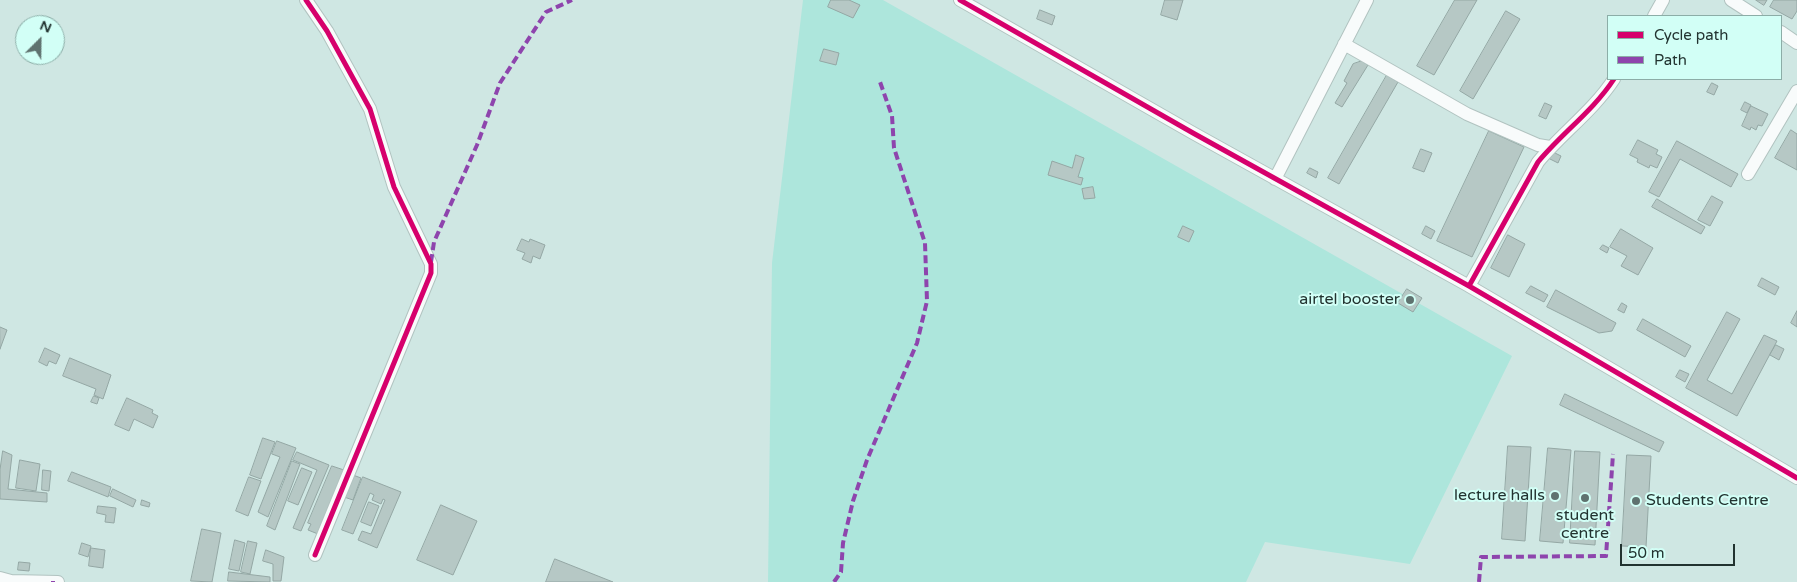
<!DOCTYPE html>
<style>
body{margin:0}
#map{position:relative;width:1797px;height:582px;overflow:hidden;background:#cfe7e3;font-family:"Varela Round",sans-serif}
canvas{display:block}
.legend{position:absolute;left:1607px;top:15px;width:175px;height:65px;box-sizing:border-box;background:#d2fff6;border:1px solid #8cada7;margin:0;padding:6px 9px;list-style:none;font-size:15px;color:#223330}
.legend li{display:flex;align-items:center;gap:10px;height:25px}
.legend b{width:25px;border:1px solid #8cada7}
.north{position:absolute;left:15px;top:15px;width:50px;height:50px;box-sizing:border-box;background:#d2fff6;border:1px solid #8cada7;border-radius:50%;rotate:23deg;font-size:14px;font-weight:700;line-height:20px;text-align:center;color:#223330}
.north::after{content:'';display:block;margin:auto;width:18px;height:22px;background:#5f726f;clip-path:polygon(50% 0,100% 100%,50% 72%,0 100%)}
.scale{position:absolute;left:1620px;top:544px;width:115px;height:22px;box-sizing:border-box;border:2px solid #223330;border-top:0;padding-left:6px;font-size:15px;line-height:18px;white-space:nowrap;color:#223330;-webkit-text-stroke:4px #d2fff6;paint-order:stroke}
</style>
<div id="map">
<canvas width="1797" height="582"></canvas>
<ul class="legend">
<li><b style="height:6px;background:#d6006c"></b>Cycle path</li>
<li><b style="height:6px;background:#8e44ad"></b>Path</li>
</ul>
<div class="north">N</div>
<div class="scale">50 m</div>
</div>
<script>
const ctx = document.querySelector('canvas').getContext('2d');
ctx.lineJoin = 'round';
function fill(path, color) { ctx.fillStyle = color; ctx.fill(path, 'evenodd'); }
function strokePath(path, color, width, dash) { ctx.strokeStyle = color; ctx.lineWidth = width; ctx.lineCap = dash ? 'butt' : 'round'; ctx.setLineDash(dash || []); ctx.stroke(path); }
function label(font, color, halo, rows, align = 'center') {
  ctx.font = font + ' "Varela Round",sans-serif'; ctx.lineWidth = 4; ctx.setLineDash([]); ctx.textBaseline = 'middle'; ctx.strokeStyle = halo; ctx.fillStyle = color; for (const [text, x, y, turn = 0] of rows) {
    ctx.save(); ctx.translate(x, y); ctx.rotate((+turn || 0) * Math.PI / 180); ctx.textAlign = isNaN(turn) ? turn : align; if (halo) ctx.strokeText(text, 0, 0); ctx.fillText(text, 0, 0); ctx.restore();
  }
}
fill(new Path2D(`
 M803 0H883L1512 356 1410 564 1265 542 1246 582H768L772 263Z`), '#ade6dc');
const building = new Path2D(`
 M831 0H849L860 5 853 18 828 7Z
 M1165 0H1183L1177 20 1161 15Z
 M1455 0H1477L1434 75 1417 66Z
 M1756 0H1767L1764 5Z
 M1774 0H1797V11L1792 19 1770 7Z
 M1040 10 1055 16 1052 25 1037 19Z
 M1506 11 1520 19 1473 99 1460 91Z
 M824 49 839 53 836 65 820 61Z
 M1362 61 1368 65 1342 107 1335 103 1347 83 1344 81 1353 64Z
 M1387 75 1398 82 1339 184 1328 178Z
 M1712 83 1718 86 1714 95 1707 92Z
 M1745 102 1751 105 1747 113 1741 110Z
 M1545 103 1552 106 1546 119 1539 116Z
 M1751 106 1768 114 1762 126 1758 125 1756 130 1751 127 1750 130 1742 126Z
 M1791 130 1797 134V170L1775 158Z
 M1489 131 1524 147 1472 257 1437 241Z
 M1638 140 1658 150 1656 154 1662 157 1657 168 1650 165 1649 168 1637 162 1638 159 1630 155Z
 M1677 141 1738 174 1731 187 1680 159 1659 197 1649 192Z
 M1421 149 1432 153 1424 172 1413 168Z
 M1553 152 1561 156 1558 163 1550 159Z
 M1076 155 1084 158 1078 177 1083 178 1081 185 1048 175 1052 161 1072 168Z
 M1310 168 1318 172 1316 178 1307 173Z
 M1093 187 1095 198 1084 199 1082 189Z
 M1712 196 1723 202 1710 226 1698 220Z
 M1657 199 1705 227 1701 234 1652 207Z
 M1183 226 1194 231 1189 242 1178 237Z
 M1426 226 1435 231 1431 239 1422 234Z
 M1621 229 1653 248 1638 275 1621 266 1627 256 1610 247Z
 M1508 235 1525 244 1509 277 1491 268Z
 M522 239 529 242 530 239 545 245 540 259 533 256 531 263 522 259 525 253 517 250Z
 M1603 245 1609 248 1607 253 1600 249Z
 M1762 278 1779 287 1775 295 1758 286Z
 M1531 286 1548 295 1544 302 1526 293Z
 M1407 289 1422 298 1413 312 1398 303Z
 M1556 290 1616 323 1612 331 1599 333 1547 307Z
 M1622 303 1627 306 1624 313 1618 310Z
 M1797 311V327L1791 323Z
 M1727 312 1740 319 1707 380 1732 394 1764 335 1777 341 1737 416 1686 388Z
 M1643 319 1691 346 1685 357 1637 330Z
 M0 327 7 330 0 349Z
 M1776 345 1784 349 1779 360 1770 355Z
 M45 348 60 355 56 364 49 361 47 366 39 362Z
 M70 358 111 375 103 399 94 395 96 389 63 376Z
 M1680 370 1689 374 1685 382 1676 377Z
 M1565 394 1664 442 1659 452 1560 405Z
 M94 396 99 398 97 404 91 402Z
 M127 398 153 410 152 413 158 416 153 428 134 419 129 431 115 425Z
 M263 438 275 442 261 479 250 475Z
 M277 441 296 448 268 517 258 512 280 457 272 454Z
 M1508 446 1531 447 1525 541 1502 539Z
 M1548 448 1571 450 1563 543 1540 541Z
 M3 451 12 455 8 489 47 493V502L0 499V470Z
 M1575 451 1600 452 1595 545 1570 543Z
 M297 452 329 465 301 531 293 528 317 470 293 460Z
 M1627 455 1651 456 1646 547 1622 546Z
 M20 460 40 464 36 491 16 488Z
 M292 461 300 464 275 530 267 526Z
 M332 466 344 470 318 534 308 530 311 524 308 523Z
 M302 468 312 472 298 505 288 501Z
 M43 470 51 471 49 491 42 490Z
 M72 472 111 487 108 497 68 481Z
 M353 475 361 478 353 500 344 497Z
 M249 477 261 481 248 516 236 511Z
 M363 477 401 492 377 548 358 540 362 531 371 534 385 500 383 499 381 504 372 500 374 495 370 493 353 534 342 530Z
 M113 489 136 500 133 507 110 496Z
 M142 500 150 503 149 507 141 505Z
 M369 502 379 506 371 526 361 522Z
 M441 505 477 521 453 575 417 560Z
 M98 506 116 508 114 523 105 522 106 515 97 513Z
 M202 529 221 533 212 582 191 581Z
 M235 540 245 543 239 571 229 569Z
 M248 541 257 543 250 574 241 572Z
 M82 543 91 546 88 557 79 554Z
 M91 548 105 550 103 568 89 566Z
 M266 550 284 557 281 581H273V564L263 561Z
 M555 559 613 582H546Z
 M19 562 30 563 29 571 18 570Z
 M229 572 270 577V582L228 581Z`);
fill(building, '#b6c8c5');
strokePath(building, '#94a7a4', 1);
const street = new Path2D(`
 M306 0 327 31 370 109 394 187 431 264V273L315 555
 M960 0 1193 133 1469 286 1797 478
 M1731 0 1756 16
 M1654 16 1663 0
 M1781 32 1797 43
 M1344 44 1467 114 1538 145 1550 147
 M1748 174 1797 91
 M1275 179 1367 0
 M1469 286 1538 162C1562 133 1593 111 1614 79
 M0 578 11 581 58 582`);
strokePath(street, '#b1c3c0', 14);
strokePath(street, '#f8fbfb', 12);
strokePath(new Path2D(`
 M431 262 434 242 477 145 500 83 546 12 572 0
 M53 582V581
 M834 582 841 572 843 543 853 501 867 460 917 343 927 301 925 243 894 148 892 116 879 79
 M1479 582 1481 557 1606 556 1613 454`), '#8e44ad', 4, [8, 4]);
strokePath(new Path2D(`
 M306 0 327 31 370 109 394 187 431 264V273L315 555
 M960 0 1193 133 1469 286 1797 478
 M1469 286 1538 162C1562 133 1593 111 1614 79`), '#d6006c', 5);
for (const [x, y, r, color] of [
 [1410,300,5,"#5f726f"],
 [1555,496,5,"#5f726f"],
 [1585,498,5,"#5f726f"],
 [1636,501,5,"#5f726f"]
]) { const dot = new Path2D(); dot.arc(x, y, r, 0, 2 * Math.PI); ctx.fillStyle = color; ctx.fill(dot); strokePath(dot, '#d2fff6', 2); }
label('16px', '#223330', '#d2fff6', [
 ["airtel booster",1400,300],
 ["lecture halls",1545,496],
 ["Students Centre",1646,501,"left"],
 ["student",1585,516,"center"],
 ["centre",1585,534,"center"]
], 'right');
</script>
